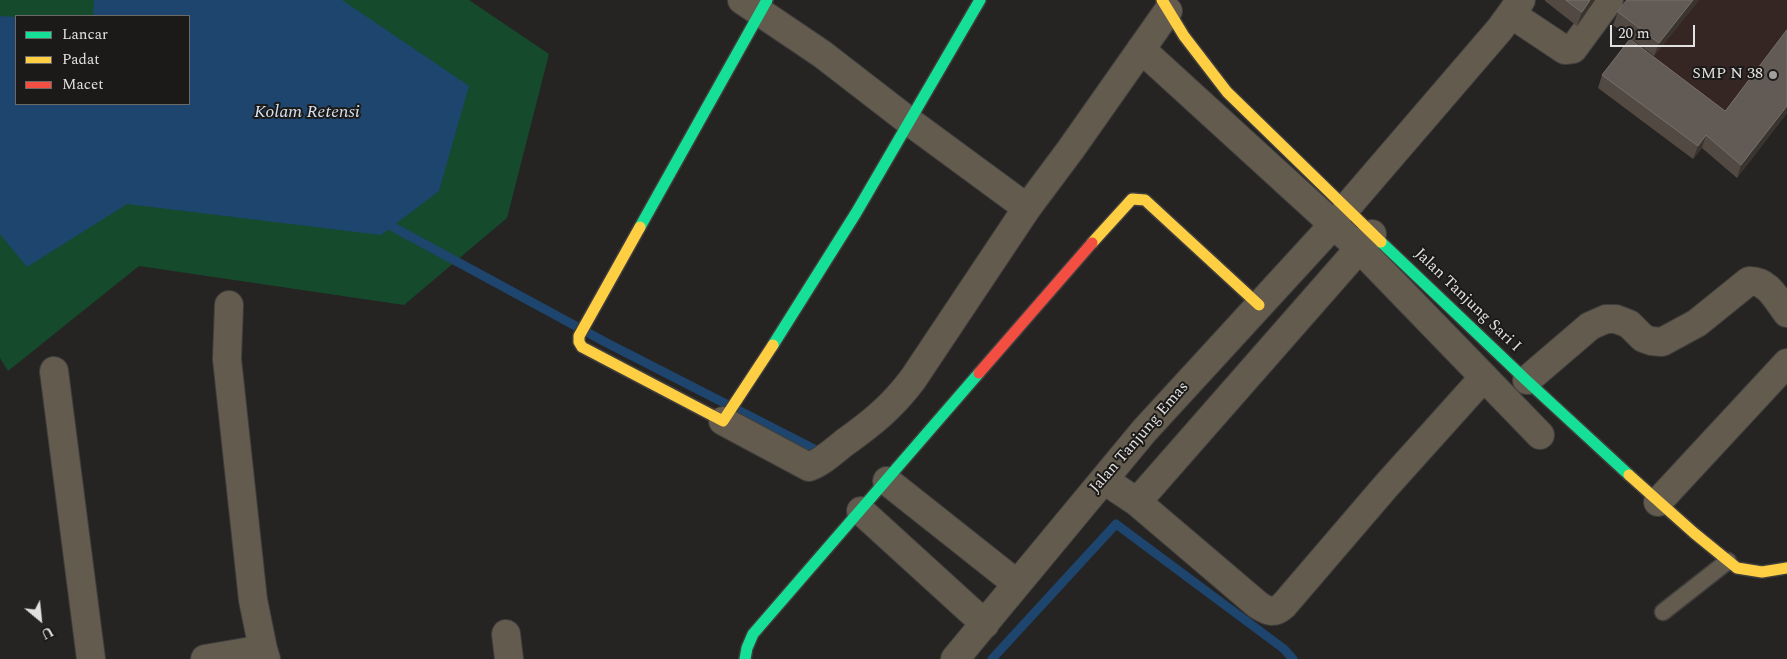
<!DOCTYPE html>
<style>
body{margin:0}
#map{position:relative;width:1787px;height:659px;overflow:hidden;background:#252423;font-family:Spectral,serif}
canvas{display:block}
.legend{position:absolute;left:15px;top:15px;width:175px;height:90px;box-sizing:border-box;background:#1c1a19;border:1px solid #6c6a69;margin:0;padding:6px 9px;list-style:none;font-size:15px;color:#e3e1e0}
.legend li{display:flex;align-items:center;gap:10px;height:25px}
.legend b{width:25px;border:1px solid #6c6a69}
.north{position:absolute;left:15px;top:594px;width:50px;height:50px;-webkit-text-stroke:4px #1c1a19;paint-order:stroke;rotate:152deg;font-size:14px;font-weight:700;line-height:20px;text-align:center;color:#e3e1e0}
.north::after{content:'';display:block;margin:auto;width:18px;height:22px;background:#e3e1e0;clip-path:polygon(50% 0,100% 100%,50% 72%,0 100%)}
.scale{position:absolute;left:1610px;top:25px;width:85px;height:22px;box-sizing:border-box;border:2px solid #e3e1e0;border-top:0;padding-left:6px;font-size:15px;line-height:18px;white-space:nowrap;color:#e3e1e0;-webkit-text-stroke:4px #1c1a19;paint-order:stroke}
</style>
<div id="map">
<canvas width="1787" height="659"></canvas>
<ul class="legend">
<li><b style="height:6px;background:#16e098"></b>Lancar</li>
<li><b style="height:6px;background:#ffcf43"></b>Padat</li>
<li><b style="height:6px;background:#f24e42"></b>Macet</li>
</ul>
<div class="north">U</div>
<div class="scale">20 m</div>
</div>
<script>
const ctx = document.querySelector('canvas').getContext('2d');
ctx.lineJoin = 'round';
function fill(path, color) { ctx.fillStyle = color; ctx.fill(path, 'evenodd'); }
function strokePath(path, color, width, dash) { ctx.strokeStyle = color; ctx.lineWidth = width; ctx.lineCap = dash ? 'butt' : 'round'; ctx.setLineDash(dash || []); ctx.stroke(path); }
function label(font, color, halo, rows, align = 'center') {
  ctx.font = font + ' Spectral,serif'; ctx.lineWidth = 4; ctx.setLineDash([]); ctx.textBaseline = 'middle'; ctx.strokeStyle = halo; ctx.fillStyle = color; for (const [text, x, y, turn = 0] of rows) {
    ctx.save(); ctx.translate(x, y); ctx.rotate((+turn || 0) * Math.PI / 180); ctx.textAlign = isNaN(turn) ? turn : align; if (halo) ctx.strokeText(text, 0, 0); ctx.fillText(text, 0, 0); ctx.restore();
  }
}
fill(new Path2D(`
 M1698 0H1787V37L1721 124 1645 67Z`), '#362623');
fill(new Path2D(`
 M0 0H469L549 54 507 218 404 305 139 266 8 371 0 358ZM16 16H189V104H16Z`), '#154a2d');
fill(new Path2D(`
 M94 0H342L469 86 439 191 381 235 127 204 27 267 0 234V16L16 17V104H189V16H93Z`), '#1e456e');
strokePath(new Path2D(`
 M382 221 607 343 820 452
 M992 659 1116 524 1284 649 1293 659`), '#1e456e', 9);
const lane = new Path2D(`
 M1663 612 1728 561`);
const street = new Path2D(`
 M742 0 822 54 910 122 1027 208
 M1511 14 1565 50 1573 49 1609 0
 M1141 49 1359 248 1540 435
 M1347 207 1500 29 1521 0
 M229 305 227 359 253 600 263 649 266 659
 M54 371 91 659
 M1527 380 1590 326 1606 319H1616L1629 324 1643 338 1651 341 1662 342 1697 323 1749 281C1768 280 1777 300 1787 313
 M723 421 809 467C822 462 833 452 844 443 872 423 892 407 913 379L1027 208 1071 149 1168 11
 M1104 480 1137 502 1258 605C1269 612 1274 614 1284 605L1386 486 1484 377
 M887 481 1017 584
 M1137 502 1372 234
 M1658 502 1787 363
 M861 511 985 624
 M506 634 509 659
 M205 659 263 649
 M955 659 1144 431 1334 224`);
const fast = new Path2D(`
 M640 227 767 0
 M1381 242 1526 380 1629 475
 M773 345 856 213 980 0
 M745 659 747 648 753 634 979 373`);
const slow = new Path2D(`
 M1162 0 1184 36 1227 92 1381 242
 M640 227 579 336V342L582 347 723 421 773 345
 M1092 243 1132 199 1145 200 1259 305
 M1629 475 1694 533 1737 568 1762 572 1787 568`);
const jam = new Path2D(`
 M979 373 1092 243`);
strokePath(lane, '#403e3d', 19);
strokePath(street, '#403e3d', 30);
strokePath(fast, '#403e3d', 14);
strokePath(slow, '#403e3d', 14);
strokePath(jam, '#403e3d', 14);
strokePath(lane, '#635b4e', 16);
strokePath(street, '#635b4e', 28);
strokePath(fast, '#16e098', 11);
strokePath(slow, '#ffcf43', 11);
strokePath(jam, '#f24e42', 11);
fill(new Path2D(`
 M1545 0H1595L1577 26 1545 1Z
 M1699 0 1654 56 1613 25 1618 12Z
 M1602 75 1725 111 1787 113 1737 178 1702 148 1693 159 1598 88Z`), '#534943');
fill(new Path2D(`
 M1590 0H1595L1577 26 1582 12Z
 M1693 0H1699L1654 56 1659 43Z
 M1787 106V113L1737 178 1741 165Z
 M1706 135 1702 148 1693 159 1698 146Z`), '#3a342f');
const building = new Path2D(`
 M1566 0H1590L1582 12Z
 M1627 0H1693L1659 43 1618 12Z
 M1787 30V106L1741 165 1706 135 1698 146 1602 75 1630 39 1725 111Z`);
fill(building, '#625a54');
strokePath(building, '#766f6a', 1);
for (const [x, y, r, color] of [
 [1773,75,5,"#a09f9e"]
]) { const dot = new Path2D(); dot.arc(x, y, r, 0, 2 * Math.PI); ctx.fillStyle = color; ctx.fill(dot); strokePath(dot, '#1c1a19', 2); }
label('16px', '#e3e1e0', '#1c1a19', [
 ["SMP N 38",1763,75]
], 'right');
label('16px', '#e3e1e0', '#1c1a19', [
 ["Jalan Tanjung Sari I",1467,301,44],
 ["Jalan Tanjung Emas",1140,438,-49]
]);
label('italic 18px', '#d5e2f0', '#1c1a19', [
 ["Kolam Retensi",307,113]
]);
</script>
